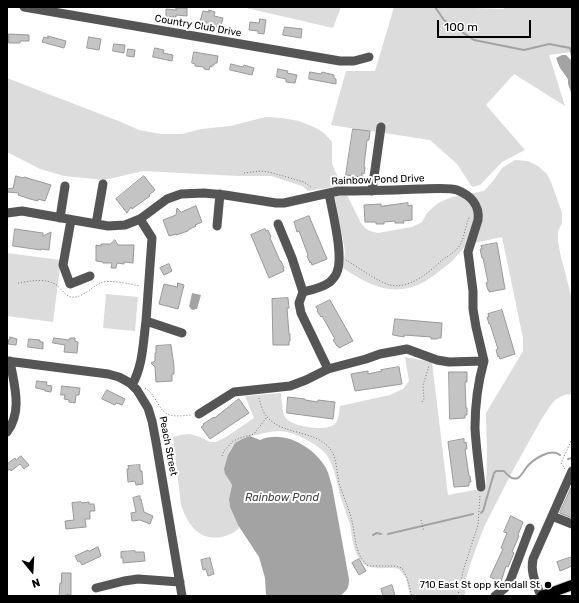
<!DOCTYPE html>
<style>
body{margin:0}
#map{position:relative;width:579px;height:603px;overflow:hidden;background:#fff;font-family:Rubik,sans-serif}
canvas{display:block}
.frame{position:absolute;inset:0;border:8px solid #000;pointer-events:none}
.north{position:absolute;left:12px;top:551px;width:40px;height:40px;-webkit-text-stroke:3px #fff;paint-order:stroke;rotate:162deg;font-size:11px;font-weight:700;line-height:16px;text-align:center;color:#000}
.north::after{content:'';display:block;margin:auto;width:14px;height:18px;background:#000;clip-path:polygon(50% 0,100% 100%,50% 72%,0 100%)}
.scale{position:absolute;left:437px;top:20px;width:94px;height:18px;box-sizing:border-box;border:2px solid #000;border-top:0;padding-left:5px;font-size:12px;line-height:14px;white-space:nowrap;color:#000;-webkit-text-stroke:3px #fff;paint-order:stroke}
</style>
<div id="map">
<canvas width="579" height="603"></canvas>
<div class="frame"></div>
<div class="north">N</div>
<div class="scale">100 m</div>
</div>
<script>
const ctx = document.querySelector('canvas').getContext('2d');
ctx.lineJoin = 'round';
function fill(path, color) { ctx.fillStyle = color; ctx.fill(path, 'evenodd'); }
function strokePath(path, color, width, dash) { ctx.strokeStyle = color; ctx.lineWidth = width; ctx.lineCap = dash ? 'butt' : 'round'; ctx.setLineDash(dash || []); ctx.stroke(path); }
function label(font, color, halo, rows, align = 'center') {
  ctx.font = font + ' Rubik,sans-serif'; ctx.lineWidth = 4; ctx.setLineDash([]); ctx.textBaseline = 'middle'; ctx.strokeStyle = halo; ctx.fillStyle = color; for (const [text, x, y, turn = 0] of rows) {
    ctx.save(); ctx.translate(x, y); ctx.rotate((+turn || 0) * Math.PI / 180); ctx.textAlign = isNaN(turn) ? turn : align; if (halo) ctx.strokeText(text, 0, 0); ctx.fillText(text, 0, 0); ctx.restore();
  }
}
fill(new Path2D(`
 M242 7H341L333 28Z
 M394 7H473L474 8 503 9 507 7H572V52L549 55 565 106 514 74 486 105 525 150 502 162 480 185 472 187 457 164 430 140 331 125 346 71H375Z
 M7 78 121 122 139 130 161 134H182L201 129 230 126 266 117 282 118 299 121 316 128 324 133 332 142V163L335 171 361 223 365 228 370 231 378 233 412 227 422 222 427 213 438 203 452 197 484 191 493 181 502 168 515 160 528 161 538 166 547 174 551 182 562 213V223L558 231V241L560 253 572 299V394L564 395 555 400 550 406 541 420 512 472 484 527 471 562 466 579 465 596H410L406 578 399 569C387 566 370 572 362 562 353 552 352 537 350 524 347 516 344 507 341 498 337 484 334 461 323 451 318 446 311 442 305 439 297 435 288 431 279 431 271 431 261 434 252 436 229 440 228 454 225 474L229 480 232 485 229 499 230 507 238 525 239 528C235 533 228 535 222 537 199 541 188 525 181 505L173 437 181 435 190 434 200 437 210 442H216L226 437 254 418 245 396 281 393C282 399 282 412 285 417 291 427 327 432 335 424 339 420 339 412 340 406L390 395 403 389 409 381 405 357 432 362 448 495 486 488 487 453 486 413 523 351V338L502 237C495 239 470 243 466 246 460 251 457 257 451 262 443 268 433 277 424 282 393 298 370 286 343 268L345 251 333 187 308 191 302 186 271 176H238L143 171 104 180 64 176 40 169 7 152Z
 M7 253 61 260 53 322 7 316Z
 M106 294 138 297 135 331 103 328Z`), '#dcdcdc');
fill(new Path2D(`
 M562 55H566L572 61V106L571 92 568 84V79L560 68 556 58Z
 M192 293 201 295 197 309H195L194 310 190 309 191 308 189 307Z
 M250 436 260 440C284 429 314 447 326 468 329 474 330 480 332 486L349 579C349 589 347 590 340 596H266L265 578 259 557 238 525 230 507 229 499 232 485 229 480 225 474 224 469 228 455 235 443 242 439Z`), '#a3a3a3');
strokePath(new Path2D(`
 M435 7 444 20 474 40 524 50 549 44 570 48 572 56
 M568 459 572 458
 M481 513 483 511 494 473 496 471H504C508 476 512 480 518 478 522 475 523 472 526 468 532 460 551 447 560 455
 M388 534 473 514
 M373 535 377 533 381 534`), '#a3a3a3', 2);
const building = new Path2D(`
 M176 8H187V16L176 15V17H166V9L176 10Z
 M209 10 215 12 214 16 223 18 221 26H220L219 27 214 26V25L206 24 207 22 200 21 203 11 209 12Z
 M260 19 266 20 264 34 258 33V31L249 30 250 22 259 23Z
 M285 27 302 29 301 38 283 35Z
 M9 34 29 35V41H20V43H9Z
 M48 36 66 41 64 48 42 42 44 37 48 38Z
 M89 37 101 39 99 50 87 48Z
 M114 44 125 45 124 53 113 51Z
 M155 48 164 50 163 53 173 55 172 61 153 57Z
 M128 49 135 50 134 57 127 56Z
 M194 52 218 56 217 63H215L214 65H212V67L210 66 209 70 204 69V67L195 66V64L192 63Z
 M231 64 243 67 244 65 254 68 252 75 230 70Z
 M278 69 288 71 287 73 297 75 295 83 286 82V79L277 77Z
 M310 72 321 74 322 72 334 75V78L336 79V84L309 79Z
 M353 129 370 131 369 140H367L364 166 365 167 364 174 362 173V177L346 175Z
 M16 176 23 178 24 177 51 185 45 201 38 199V201L30 199 18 195 19 193 7 192V189L13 188Z
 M144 176 155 190 149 195 150 196 132 209 131 207 127 213 116 199Z
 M408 203V206L412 205V220L403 221 404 223H395V221L384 222V224H376V222H365L364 205 381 204V206Z
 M196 206 202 222 195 225 196 226 188 230V231L176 235V234L169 236 163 220 176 215 177 208 181 212Z
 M309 216 327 259 312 265 311 262 310 263 307 256 308 255 299 231 297 232 294 222Z
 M15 229 43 233V236L51 232 49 250 41 249V250L13 246Z
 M265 229 266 231 268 230 271 237 270 238 280 261H281L284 268H283L284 271 269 278 251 235Z
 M115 240 118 245H134L133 263 124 262V264L117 263 116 268H111L112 263H103V262L96 261V245L101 246V244H110Z
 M497 243 505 289 489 292V290H488L486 283 488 282 483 258H482L480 249H482L481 246Z
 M169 264 172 271 164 275 160 268Z
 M178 283 184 285 178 309 159 304 164 284 177 287Z
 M288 298 289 308H287L289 334H290V341H289V345H273L272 299Z
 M330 300 353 341 339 348 338 346H337L333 340 335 339 322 316 321 317 317 311 318 310 316 307Z
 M502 310 515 354 500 359 499 356 498 357 496 350 498 349 490 324H489L487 317H489L488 314Z
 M395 319 442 323 441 338H438L437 339H431V337L404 335V337L393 335Z
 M10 337 17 339 16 345 8 344 9 339H10Z
 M54 338 69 340 70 338H75V341L78 342 77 353 64 352 65 345 53 343Z
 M29 339 40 340V342H43V349L28 347Z
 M171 345 174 366V374H172V381L156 382 155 367 151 363 155 361V353H156V346Z
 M399 367 402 384 355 391 351 374 368 371V374L382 371 381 370Z
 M449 372H467V382H465L466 408H467V415H465V418L450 419Z
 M37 381 47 382 46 385 52 386 51 392 45 391V390L36 388Z
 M62 386 80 388 79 395H76L75 403 69 402V400L64 399 65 395H61Z
 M107 390 125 399 122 405 116 403 115 405 102 399Z
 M288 397 305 399V400L318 402V400L335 402 333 419 287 413Z
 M239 399 249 413 210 439 201 427 204 425 203 424 214 417V418Z
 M464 439V443L466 442 467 449H465L469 476H470L471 482H469V486L454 487 448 442Z
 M21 456 29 465 24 469 20 464 11 471 10 469 7 471V464L15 458 16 460Z
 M140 465V471H142L143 484 136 485 135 481 128 482 127 469H129L128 466Z
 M572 486V518L560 513Z
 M140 496V500L141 499 144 512 153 516 150 524 140 520 132 521 131 513 136 512 133 498Z
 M81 502 82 503 89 502V504H94L95 511H90V519H85L86 527 66 529 65 521 74 520 72 503Z
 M511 516 523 522 518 535 519 536 512 552 514 553 508 567 506 566 501 582 490 577 503 549 501 548 507 533 504 532Z
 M98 547 101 556 82 565 80 561 78 562 75 556 88 550 89 551Z
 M135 551V552H144L145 561 123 563V558H121V552Z
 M572 557V566L560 571 557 562Z
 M210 558 214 574 208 576 206 569 203 570 201 560Z
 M359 559 366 571 359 575 352 563Z
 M62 573H71V595L66 594V596H59L60 583H61Z
 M392 585 395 596H383L381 589Z`);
fill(building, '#c4c4c4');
strokePath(building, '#999', 1);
const major = new Path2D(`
 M542 596 572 585`);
strokePath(major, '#dbdbdb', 12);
strokePath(new Path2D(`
 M244 173 261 171 269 172 304 182 312 188
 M346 260C358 267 378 282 390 285 408 289 426 275 439 263 445 257 455 253 460 245 465 236 465 225 470 216
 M18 283C30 281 44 278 55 284 62 288 66 299 76 297 83 296 93 287 100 283 110 279 129 284 140 286
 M145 388C157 395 159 413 170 415 177 417 185 415 192 415
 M259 398C261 406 263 414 270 420 287 436 324 430 334 456 337 465 337 474 339 483 343 496 349 508 352 521 355 534 355 551 364 562 366 565 368 566 371 566H395L402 568 407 578 412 596
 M422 402 424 399 423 385 429 366
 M222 456 224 451 233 441 240 438 254 434 267 417
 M565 469 561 463 572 439
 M421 520 424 531
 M458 596 463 571 478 525 480 495`), '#777', 1, [1, 2]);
strokePath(new Path2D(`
 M24 7 340 61H354L369 57
 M372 191 381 127
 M7 213 22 211 108 226 125 225 140 219 167 199 181 194 204 193 225 195 276 203H284L329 193 339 191C366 191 393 190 419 189 428 189 449 187 457 190 470 195 480 205 478 220L468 252 473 291V309L476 327 484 361 449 362 437 360 407 349 380 354 366 359 328 369 306 380 290 386 234 392 199 414
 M60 218 65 186
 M140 219 152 238 146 321
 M71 220 63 265 70 284 90 276
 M96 224 103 184
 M278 224 292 258 303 292 299 303 301 313 328 369
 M217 226 220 194
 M303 292C312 290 322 288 330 282 332 280 336 276 337 272 344 256 332 211 329 193
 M7 361 108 374 119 377 130 383 137 390 148 408 152 421 156 442 182 596
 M132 385C143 366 143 343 146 321L182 333
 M7 432C23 411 14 385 10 361
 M481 487C479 467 476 448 475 428 475 406 478 382 484 361
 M552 516 572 524
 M96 588 124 581 138 579 180 582
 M495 596 505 588 510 581 530 528
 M541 596C536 583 530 573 533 559L572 471`), '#555', 9);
strokePath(major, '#000', 10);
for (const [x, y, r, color] of [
 [548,585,4,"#000"]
]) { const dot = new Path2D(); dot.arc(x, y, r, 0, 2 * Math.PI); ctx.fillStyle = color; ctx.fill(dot); strokePath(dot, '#fff', 1.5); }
label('10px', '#000', '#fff', [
 ["Country Club Drive",198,26,10],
 ["Rainbow Pond Drive",378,180,-2],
 ["Peach Street",168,446,79]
]);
label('10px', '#000', '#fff', [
 ["710 East St opp Kendall St",540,585]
], 'right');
label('italic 11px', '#444', '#fff', [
 ["Rainbow Pond",282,498]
]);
</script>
